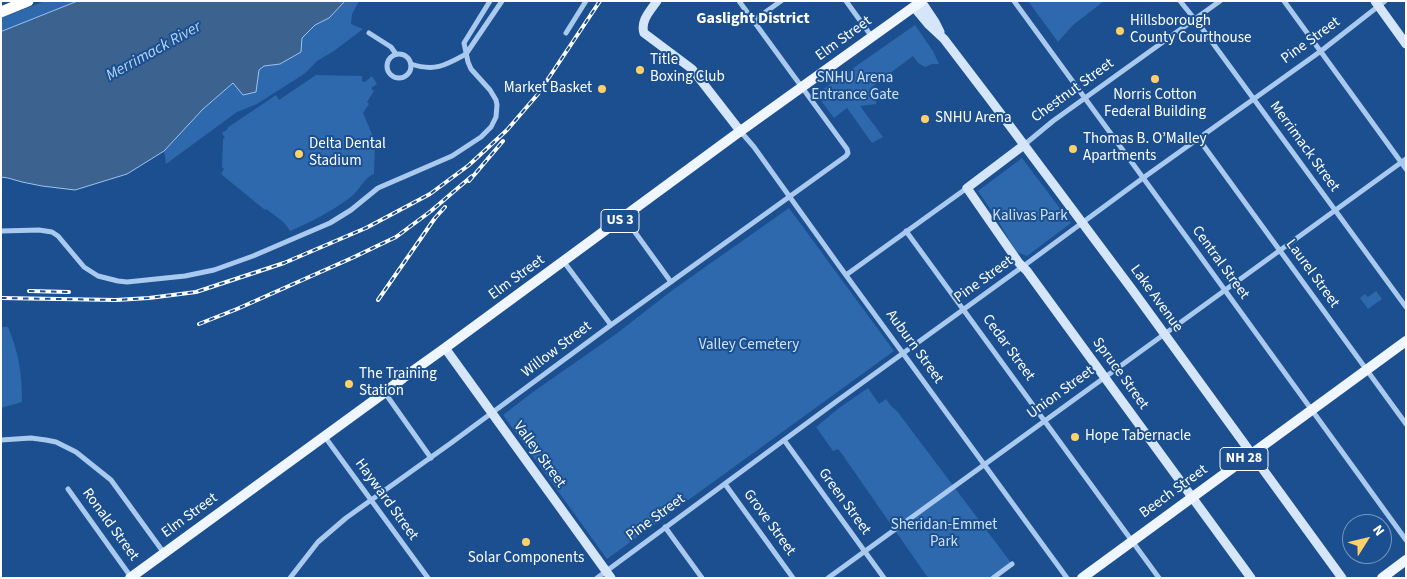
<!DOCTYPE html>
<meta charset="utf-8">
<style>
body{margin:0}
#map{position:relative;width:1407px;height:579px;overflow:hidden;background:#1b4f8f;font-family:"Source Sans 3",sans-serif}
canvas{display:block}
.frame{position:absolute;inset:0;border:2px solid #fff;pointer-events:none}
.north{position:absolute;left:1342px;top:514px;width:50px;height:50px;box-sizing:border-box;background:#1b4f8f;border:1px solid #7695bc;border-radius:50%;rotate:54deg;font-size:14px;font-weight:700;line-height:20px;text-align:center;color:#fff}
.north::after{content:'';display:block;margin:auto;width:18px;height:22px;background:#ffd166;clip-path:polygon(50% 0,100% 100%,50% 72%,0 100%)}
</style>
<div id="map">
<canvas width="1407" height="579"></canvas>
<div class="frame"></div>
<div class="north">N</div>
</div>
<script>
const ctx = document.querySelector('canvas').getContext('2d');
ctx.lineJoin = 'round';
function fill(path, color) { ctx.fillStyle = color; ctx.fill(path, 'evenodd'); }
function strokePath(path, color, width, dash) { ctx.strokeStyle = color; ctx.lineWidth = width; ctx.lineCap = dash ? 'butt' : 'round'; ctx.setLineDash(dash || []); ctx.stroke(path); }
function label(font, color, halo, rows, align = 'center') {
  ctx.font = font + ' "Source Sans 3",sans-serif'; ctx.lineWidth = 4; ctx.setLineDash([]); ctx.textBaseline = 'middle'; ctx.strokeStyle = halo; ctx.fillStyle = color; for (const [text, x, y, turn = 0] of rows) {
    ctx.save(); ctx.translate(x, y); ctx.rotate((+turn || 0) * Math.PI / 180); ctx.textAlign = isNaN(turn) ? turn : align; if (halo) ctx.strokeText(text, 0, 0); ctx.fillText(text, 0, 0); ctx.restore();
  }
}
fill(new Path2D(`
 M45 1H78L1 32V18Z
 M345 1H359L352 14 351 24 363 29 334 51 317 61 304 74 257 104 237 112 166 164 164 151 203 109 234 82 259 70 264 66 280 64 302 38 315 25 329 18Z
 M1028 1H1104L1072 26 1058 42Z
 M915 25 933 51 939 64H932L925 67 918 63 913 56 873 86 877 87 876 104 860 106 883 137 872 143 847 108 834 118 816 94Z
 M316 75 362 76V81L365 82 372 76 377 84 371 88 374 91 367 102 369 104 363 113 375 141 374 174C365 177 360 189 352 196 333 211 311 222 290 231 285 221 275 216 266 209L265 210 221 174 224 169 222 167 223 139 225 138 222 133 228 129 227 128 276 95 279 100Z
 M1022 158 1071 223 1027 256 1017 252 1012 245 997 219 978 191Z
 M789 208 894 351 607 559 503 415 533 392 616 334 674 289Z
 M1376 291 1382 299 1368 309 1360 298 1365 294 1368 297Z
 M1 327H8C19 354 22 373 22 402L1 408Z
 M868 388 879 404 886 399 891 406 897 411 1012 564 993 578H928L842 454 838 449 833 451 816 427 839 408Z`), '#2e69ad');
const water = new Path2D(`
 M78 1H345L329 18 315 25 302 38 301 52 280 64 264 66 259 70 256 92 243 95 233 83 203 109 164 151 127 174 75 190 42 186 22 182 8 178 1 177V32Z`);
fill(water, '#3c6290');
strokePath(water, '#9cc4f0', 1);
strokePath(new Path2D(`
 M846 1 872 37
 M1014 1C1146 180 1275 360 1406 540
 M1180 1 1201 27 1406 307
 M1284 1 1406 169
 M753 21 781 1
 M369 33 391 47 396 54
 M566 33 586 1
 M387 66a12 12 0 1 1 24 0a12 12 0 1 1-24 0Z
 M466 54 502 1
 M411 64C435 72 446 65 466 54
 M741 132 754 147 840 267 1067 578
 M1198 138 1406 424
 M1024 145 1053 121 1220 1
 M624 217 671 282
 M1 231 39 230 52 232 58 236 84 267 98 276 118 281 127 282 185 276 214 270 253 256 330 223 351 210 378 188 452 156 481 137 491 127 496 117 497 105 496 100 490 90 471 69 468 62 464 43 490 1
 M906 231 1159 578
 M564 262 611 325
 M846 275 967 188
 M385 393 431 458
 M325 437 428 578
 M1 440 31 438 46 440 56 442 76 452 111 480 164 553
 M784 440 884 578
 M725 484 793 578
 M68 489 131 577
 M665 527 702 578
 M290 578 318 542 346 518 451 443 611 325 846 156 848 153 847 149 739 1
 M597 578 837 401 1029 262 1143 178 1321 51 1385 1
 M828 578 1406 159
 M993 578 1012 564`), '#a9c9ee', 5);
strokePath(new Path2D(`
 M657 1C650 11 640 21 644 33L692 69 741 132
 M921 1 935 22 940 32
 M1375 1 1406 44
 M914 7 929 25 944 39 989 98 1131 288 1342 578
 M1024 145 967 188 1019 263 1027 271 1251 578
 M445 348 611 578`), '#d6e6fa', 9);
strokePath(new Path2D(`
 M130 578 384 393 403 378 445 348 735 135 922 1
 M1082 578 1406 341
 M1382 578 1406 560`), '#f0f6ff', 10);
strokePath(new Path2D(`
 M1 12 28 1`), '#fff', 11);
const rail = new Path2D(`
 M469 181 503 141
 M29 291 69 292
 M1 298 116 300 149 298 196 292 284 263 366 228 430 194 469 165 507 130 538 94 600 1
 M378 300 435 218 445 207
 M199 324 237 309 352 258 396 237 431 211 472 176`);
strokePath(rail, '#fff', 4);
strokePath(rail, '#1b4f8f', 2, [5.5]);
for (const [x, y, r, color] of [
 [1120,31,5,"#ffd166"],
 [640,70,5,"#ffd166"],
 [1155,79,5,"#ffd166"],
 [602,89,5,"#ffd166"],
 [925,119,5,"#ffd166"],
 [1073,149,5,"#ffd166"],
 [299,154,5,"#ffd166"],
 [349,384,5,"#ffd166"],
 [1075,437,5,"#ffd166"],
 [526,542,5,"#ffd166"]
]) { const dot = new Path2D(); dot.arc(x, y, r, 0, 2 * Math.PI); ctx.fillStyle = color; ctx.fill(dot); strokePath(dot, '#1b4f8f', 2); }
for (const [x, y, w] of [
 [620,221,38],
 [1244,459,48]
]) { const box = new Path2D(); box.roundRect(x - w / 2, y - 11.5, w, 23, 4); ctx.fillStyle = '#1b4f8f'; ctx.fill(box); strokePath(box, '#fff', 1); }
label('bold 14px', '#fff', null, [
 ["US 3",620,221],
 ["NH 28",1244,459]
]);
label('15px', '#fff', '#1b4f8f', [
 ["Hillsborough",1130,22],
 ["County Courthouse",1130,39],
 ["Title",650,61],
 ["Boxing Club",650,78],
 ["Market Basket",592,89,"right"],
 ["Norris Cotton",1155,96,"center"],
 ["Federal Building",1155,113,"center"],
 ["SNHU Arena",935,119],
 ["Thomas B. O’Malley",1083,140],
 ["Apartments",1083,157],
 ["Delta Dental",309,145],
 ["Stadium",309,162],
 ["The Training",359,375],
 ["Station",359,392],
 ["Hope Tabernacle",1085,437],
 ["Solar Components",526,559,"center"]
], 'left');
label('15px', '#fff', '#1b4f8f', [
 ["Elm Street",844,39,-36],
 ["Pine Street",1311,41,-36],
 ["Chestnut Street",1073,91,-36],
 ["Merrimack Street",1304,147,54],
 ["Central Street",1220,263,54],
 ["Laurel Street",1312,274,54],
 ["Elm Street",517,278,-36],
 ["Pine Street",984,280,-36],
 ["Lake Avenue",1156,299,54],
 ["Auburn Street",914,347,54],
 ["Cedar Street",1008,348,54],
 ["Willow Street",557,350,-37],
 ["Spruce Street",1120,374,54],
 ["Union Street",1061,393,-36],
 ["Valley Street",539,455,54],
 ["Beech Street",1174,492,-36],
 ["Hayward Street",386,500,54],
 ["Green Street",844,502,54],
 ["Elm Street",190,516,-36],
 ["Pine Street",656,518,-36],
 ["Grove Street",769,523,54],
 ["Ronald Street",110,525,54]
]);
label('15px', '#cfe3fa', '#1b4f8f', [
 ["SNHU Arena",855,79],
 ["Entrance Gate",855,96],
 ["Kalivas Park",1030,217],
 ["Valley Cemetery",749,346],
 ["Sheridan-Emmet",944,526],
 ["Park",944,543]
]);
label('bold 16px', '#fff', '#1b4f8f', [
 ["Gaslight District",753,19]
]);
label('italic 16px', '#b5d3f5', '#1b4f8f', [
 ["Merrimack River",154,52,-29]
]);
</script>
